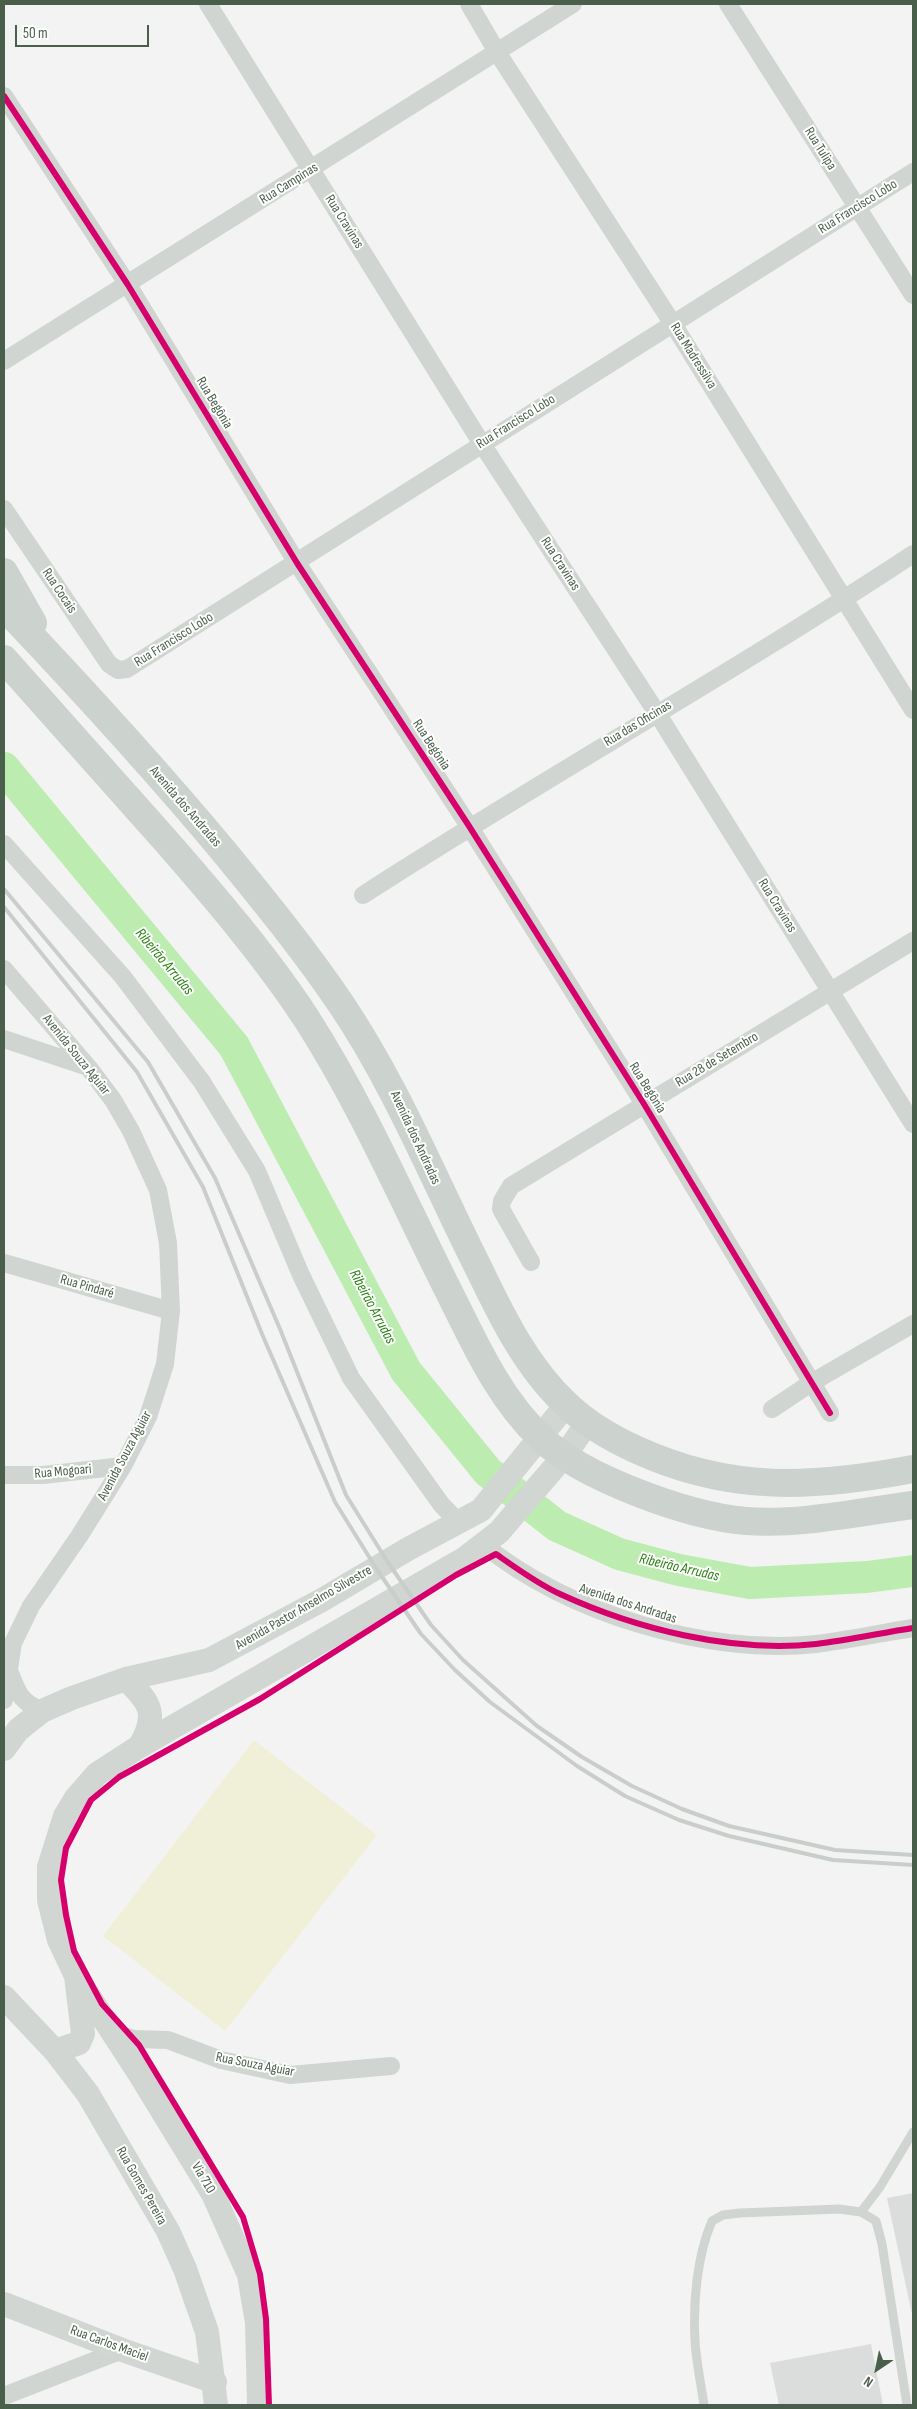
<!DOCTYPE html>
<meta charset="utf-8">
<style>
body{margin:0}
#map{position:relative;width:917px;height:2409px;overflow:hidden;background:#f3f3f3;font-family:"Sofia Sans Condensed",sans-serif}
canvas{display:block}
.frame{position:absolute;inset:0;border:5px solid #4a5f4b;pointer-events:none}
.north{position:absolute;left:852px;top:2344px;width:50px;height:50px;-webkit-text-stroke:4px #fff;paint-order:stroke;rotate:214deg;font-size:14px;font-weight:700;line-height:20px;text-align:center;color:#4a5f4b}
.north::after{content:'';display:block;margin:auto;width:18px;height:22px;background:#4a5f4b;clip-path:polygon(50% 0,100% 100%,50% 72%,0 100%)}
.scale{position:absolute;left:15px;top:25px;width:134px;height:22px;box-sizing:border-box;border:2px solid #4a5f4b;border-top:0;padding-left:6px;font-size:15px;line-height:18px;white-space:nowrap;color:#4a5f4b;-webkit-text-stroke:4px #fff;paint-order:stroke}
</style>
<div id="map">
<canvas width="917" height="2409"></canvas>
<div class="frame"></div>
<div class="north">N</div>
<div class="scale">50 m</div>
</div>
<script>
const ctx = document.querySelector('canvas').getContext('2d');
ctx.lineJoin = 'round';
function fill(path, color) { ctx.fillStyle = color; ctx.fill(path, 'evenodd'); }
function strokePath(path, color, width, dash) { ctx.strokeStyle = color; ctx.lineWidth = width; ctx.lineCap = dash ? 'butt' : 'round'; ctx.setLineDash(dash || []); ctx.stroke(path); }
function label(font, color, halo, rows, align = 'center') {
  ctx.font = font + ' "Sofia Sans Condensed",sans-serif'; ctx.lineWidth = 4; ctx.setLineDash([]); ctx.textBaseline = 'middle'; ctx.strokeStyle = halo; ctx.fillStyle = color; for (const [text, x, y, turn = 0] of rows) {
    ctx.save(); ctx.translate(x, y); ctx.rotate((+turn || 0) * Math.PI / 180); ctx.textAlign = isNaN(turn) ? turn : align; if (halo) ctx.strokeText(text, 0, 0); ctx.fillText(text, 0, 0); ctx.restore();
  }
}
fill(new Path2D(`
 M254 1740 377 1835 225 2031 103 1936Z`), '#f0f0d9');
strokePath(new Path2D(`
 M4 768 234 1046 406 1371 488 1472 557 1526 619 1554 679 1570 750 1583 867 1577 913 1571`), '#bcecb0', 32);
fill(new Path2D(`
 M913 2193V2314H912L887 2198Z
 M871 2344 883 2405H779L770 2363Z`), '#dadddb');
strokePath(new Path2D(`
 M861 2212 880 2187 913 2132
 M704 2405C701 2384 696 2361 695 2340 693 2301 697 2256 712 2221L723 2215 740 2213 839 2209 861 2212 876 2221 882 2244 907 2405`), '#d1d5d1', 9);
strokePath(new Path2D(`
 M208 4 482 444 657 713 913 1124
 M469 4 497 52 673 324 913 710
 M728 4 913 295
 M4 96 128 285 297 563 469 826 644 1104 830 1413
 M4 361 573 4
 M4 509 109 664 118 670 127 669 913 172
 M4 844 123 977 202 1082 257 1171 301 1275 351 1378 441 1504 459 1523
 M363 895C544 778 733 673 913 554
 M4 969 89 1068 113 1100 131 1131 158 1190 168 1243 171 1311 165 1364 148 1417 123 1466 80 1535 31 1606 13 1643 4 1700
 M4 1039 88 1067
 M531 1262 501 1209 502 1201 511 1186 913 941
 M4 1263 171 1311
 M772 1409 811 1383 913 1324
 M4 1475H43L123 1466
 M484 1545C567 1613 708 1656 816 1644 848 1640 881 1633 913 1628
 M10 1673C18 1694 21 1702 42 1711
 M113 2033 134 2039 168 2040 221 2060 290 2075 391 2066
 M4 2396 122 2350`), '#d1d5d1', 18);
strokePath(new Path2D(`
 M126 1679C151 1703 158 1714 140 1746
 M4 1749 18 1730 42 1711 72 1698 126 1679 209 1660 322 1600 408 1549 481 1510 566 1405
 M79 1981 139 2073 213 2194 249 2275 257 2323 259 2405
 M4 1997 55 2051 88 2094 168 2231 185 2269 207 2332 216 2405
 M55 2051 79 2043 83 2034 76 1976 59 1940 49 1900V1867L65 1816 76 1798 97 1774 140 1746 464 1559 499 1532 565 1455 588 1422
 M4 2304 122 2350 215 2382`), '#d2d6d2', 24);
strokePath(new Path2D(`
 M4 572 33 623
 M4 607C80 687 155 769 226 854 266 903 306 952 341 1004 397 1087 434 1180 479 1269 502 1317 527 1368 567 1405 586 1423 611 1438 635 1449 730 1493 813 1488 913 1469
 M4 659C58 719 112 780 166 841 214 896 268 959 308 1021 361 1104 401 1196 445 1284 472 1337 497 1397 541 1438 583 1478 688 1516 746 1521 802 1525 858 1512 913 1505`), '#ccd2cd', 28);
strokePath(new Path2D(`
 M4 889 148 1062 215 1178 280 1329 346 1495 387 1561 431 1625 463 1660 537 1726 582 1757 632 1786 682 1809 729 1826 835 1850 913 1855
 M4 907 137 1072 203 1187 262 1334 335 1502 376 1568 421 1634 455 1670 490 1702 577 1766 625 1796 679 1820 729 1836 833 1860 913 1865`), '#caceca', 4);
strokePath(new Path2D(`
 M4 96 128 285 297 563 469 826 644 1104 830 1413
 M269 2405 266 2319 260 2274 243 2217 139 2045 102 2004 74 1951 66 1915 61 1880 66 1848 91 1800 119 1777 260 1699 456 1575 496 1554C516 1568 538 1584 560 1594 636 1629 732 1653 816 1644 848 1640 881 1633 913 1628`), '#d6006c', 6);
label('14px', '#4a5f4b', '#fff', [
 ["Rua Tulipa",820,149,58],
 ["Rua Campinas",289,184,-32],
 ["Rua Francisco Lobo",858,207,-32],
 ["Rua Cravinas",344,222,58],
 ["Rua Madressilva",693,356,58],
 ["Rua Begônia",214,403,59],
 ["Rua Francisco Lobo",516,422,-32],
 ["Rua Cravinas",560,564,57],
 ["Rua Cocais",59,591,56],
 ["Rua Francisco Lobo",174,640,-32],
 ["Rua das Oficinas",638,724,-31],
 ["Rua Begônia",431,745,57],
 ["Avenida dos Andradas",185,807,49],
 ["Rua Cravinas",777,906,58],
 ["Avenida Souza Aguiar",76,1055,51],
 ["Rua 28 de Setembro",717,1060,-31],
 ["Rua Begônia",647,1088,58],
 ["Avenida dos Andradas",415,1138,65],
 ["Rua Pindaré",87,1287,16],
 ["Avenida Souza Aguiar",125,1456,-62],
 ["Rua Mogoari",63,1472,-5],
 ["Avenida dos Andradas",628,1604,18],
 ["Avenida Pastor Anselmo Silvestre",304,1608,-30],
 ["Rua Souza Aguiar",255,2065,11],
 ["Via 710",203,2178,59],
 ["Rua Gomes Pereira",141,2186,60],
 ["Rua Carlos Maciel",109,2344,20]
]);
label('italic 15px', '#298312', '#fff', [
 ["Ribeirão Arrudas",164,962,50],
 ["Ribeirão Arrudas",372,1307,62],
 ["Ribeirão Arrudas",679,1568,13]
]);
</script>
